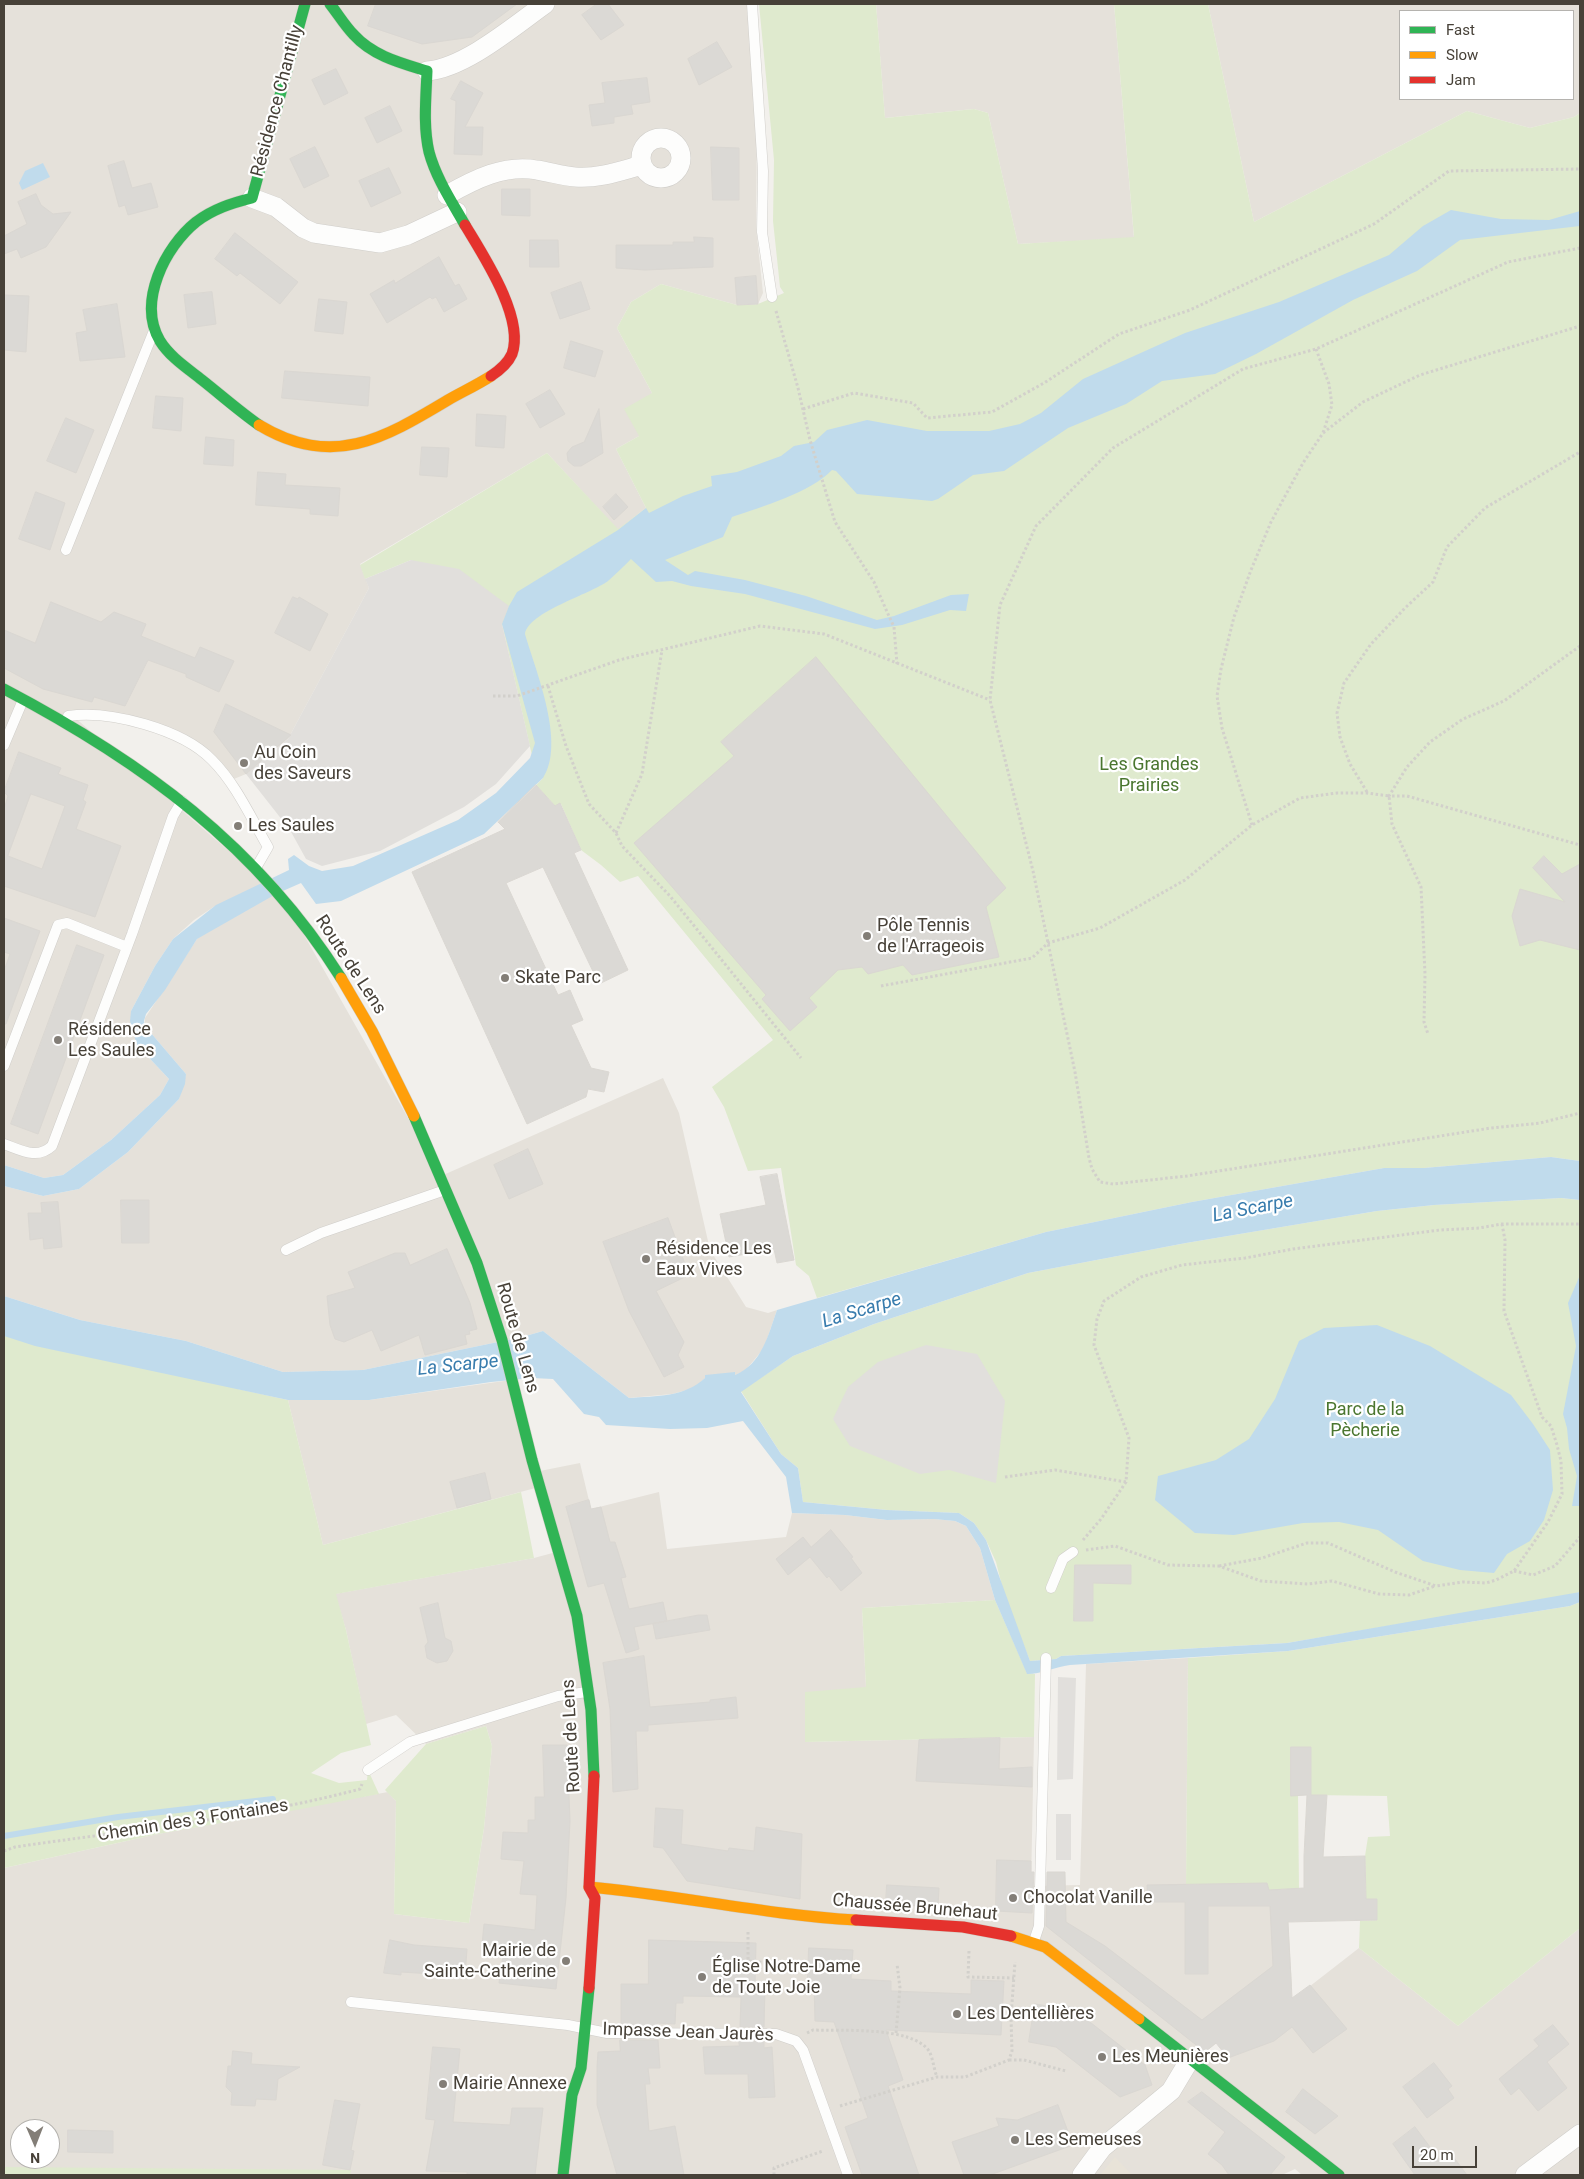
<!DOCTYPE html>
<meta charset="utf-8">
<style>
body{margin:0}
#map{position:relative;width:1584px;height:2179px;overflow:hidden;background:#f2f0ec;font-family:Roboto,sans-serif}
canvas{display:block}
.frame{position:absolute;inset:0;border:5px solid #474138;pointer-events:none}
.legend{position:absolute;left:1399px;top:10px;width:175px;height:90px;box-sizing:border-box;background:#fff;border:1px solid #b5b3af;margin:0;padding:6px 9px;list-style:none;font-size:15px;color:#474138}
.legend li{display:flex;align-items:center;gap:10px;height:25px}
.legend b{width:25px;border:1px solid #b5b3af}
.north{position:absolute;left:10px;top:2119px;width:50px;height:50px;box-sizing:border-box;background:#fff;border:1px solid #b5b3af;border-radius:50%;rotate:179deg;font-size:14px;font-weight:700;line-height:20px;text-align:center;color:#474138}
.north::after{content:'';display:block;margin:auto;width:18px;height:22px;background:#837e77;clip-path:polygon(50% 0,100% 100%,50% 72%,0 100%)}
.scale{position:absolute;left:1412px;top:2146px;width:65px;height:22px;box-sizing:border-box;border:2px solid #474138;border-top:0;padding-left:6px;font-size:15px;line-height:18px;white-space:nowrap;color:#474138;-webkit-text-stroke:4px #fff;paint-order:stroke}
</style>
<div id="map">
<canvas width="1584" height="2179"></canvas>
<div class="frame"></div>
<ul class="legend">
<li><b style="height:6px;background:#30b455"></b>Fast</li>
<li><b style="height:6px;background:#ff9f0a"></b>Slow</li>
<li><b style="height:6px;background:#e5322d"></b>Jam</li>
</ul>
<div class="north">N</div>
<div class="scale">20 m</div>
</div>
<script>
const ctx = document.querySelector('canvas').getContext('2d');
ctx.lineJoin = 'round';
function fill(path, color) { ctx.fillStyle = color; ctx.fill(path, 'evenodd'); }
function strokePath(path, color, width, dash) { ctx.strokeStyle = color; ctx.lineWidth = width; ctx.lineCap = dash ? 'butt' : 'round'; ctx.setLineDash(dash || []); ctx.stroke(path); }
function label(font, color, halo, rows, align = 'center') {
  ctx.font = font + ' Roboto,sans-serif'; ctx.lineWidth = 4.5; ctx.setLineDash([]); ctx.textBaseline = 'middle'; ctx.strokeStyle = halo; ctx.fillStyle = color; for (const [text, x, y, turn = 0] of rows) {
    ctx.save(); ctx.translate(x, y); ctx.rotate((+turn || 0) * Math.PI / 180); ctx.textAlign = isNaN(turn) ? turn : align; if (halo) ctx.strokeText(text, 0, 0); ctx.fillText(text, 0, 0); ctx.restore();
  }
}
fill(new Path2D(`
 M4 4H747L757 130 756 227 763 293 758 304 737 305 661 284 631 302 617 328 652 393 639 436 616 449 646 508 618 530 547 453 360 564 369 588 288 739 246 774 229 781 211 758 158 729 73 716 283 898 441 1176 663 1078 679 1113 710 1250 746 1307 768 1313 777 1310 764 1348 745 1371 735 1375V1373L705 1378 695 1388 672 1394 629 1398 543 1331 522 1337 363 1370 283 1372 186 1341 80 1320 4 1296V1186L43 1196 79 1189 128 1152 179 1099 186 1074 145 1026V1018L197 939 215 906 194 920 173 939 155 966 131 1011 137 1045 169 1079 160 1095 111 1140 63 1175 44 1178 4 1165Z
 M876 4H1114L1134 238 1018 244 988 113 974 109 885 118Z
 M1208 4H1580V113L1574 117 1530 128 1467 111 1254 222ZM1400 11H1573V99H1400Z
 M511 1380 535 1472 580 1463 591 1509 659 1492 667 1549 786 1537 792 1513 845 1515 887 1520 934 1519 955 1521 966 1526 980 1548 995 1600 862 1608 866 1687 805 1742 1034 1737 1031 1886 1080 1885 1086 1664 1188 1658 1186 1884 1281 1889 1282 1908 1288 1920 1292 1986 1205 2052 1224 2053 1359 1948 1458 2026 1580 1928V2175H1302L1295 2169 1282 2175H4V1868L158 1834 388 1792 396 1801 394 1914 469 1923 484 1828 492 1746 486 1726 426 1744 396 1715 366 1724 346 1630 335 1594 534 1558 560 1551 539 1487 323 1545 288 1400H369ZM20 2129H50V2159H20Z`), '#e5e1da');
fill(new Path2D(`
 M1115 2157 1132 2175H1100Z`), '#e8e3d8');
fill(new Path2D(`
 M759 4H876L885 118 974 109 988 113 1018 244 1134 237 1114 4H1208L1254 222 1467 111 1530 128 1574 117 1580 113V1161L1551 1157 1424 1168H1384L1192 1202 1046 1232 817 1298 809 1276 796 1265 781 1168 748 1171 724 1107 712 1087 773 1040 638 876 620 882 601 865 581 850 561 804 555 806 536 785 543 778 536 773 502 624 411 560 365 579 360 565 547 453 618 529 646 508 616 449 639 436 624 409 652 393 617 328 631 302 661 284 737 305 758 304 784 293 780 287 773 221 774 160Z
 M1561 1198 1580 1200V1592L1566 1596 1287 1643 1061 1656 1056 1659 1030 1661 1005 1598 996 1562 986 1540 974 1523 959 1513 887 1510 803 1502 798 1468 781 1454 741 1391 793 1356 874 1324 1028 1273 1186 1243 1377 1211 1434 1205Z
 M4 1297 166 1356 238 1389 288 1400 323 1545 521 1492 534 1558 336 1594 346 1630 371 1745 341 1753 311 1773 339 1783 367 1780 368 1770 379 1794 296 1810 158 1834 4 1868Z
 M995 1600 1027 1673 1035 1674 1034 1737 805 1742V1692L866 1687 862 1608Z
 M1580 1602V1928L1458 2026 1359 1948 1360 1921 1377 1920V1899H1366L1365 1856 1368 1837 1390 1836 1387 1796 1311 1795V1747H1292L1291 1795H1298L1299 1889 1269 1890 1186 1884 1188 1658 1288 1651 1570 1606Z
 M486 1726 492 1746 484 1828 469 1923 394 1914 396 1801 385 1790 426 1744Z
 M4 2167 351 2170 350 2175H4Z`), '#dfeace');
fill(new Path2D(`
 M411 560 459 569 509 606 502 624 530 746 496 784 464 807 380 851 322 866 306 859 290 830 246 774 288 739 369 588 365 579Z
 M926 1345 977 1354 1005 1401 996 1483 949 1470 920 1474 850 1446 833 1419 848 1387 878 1362Z
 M1058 1677 1076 1678 1073 1779 1057 1780Z
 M1056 1814H1071V1860H1056Z`), '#e1dfdc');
fill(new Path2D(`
 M43 163 50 177 22 190 19 183 25 171Z
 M1451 210 1501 219 1549 220 1580 211V226L1460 240 1417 271 1353 300 1256 354 1215 374 1162 381 1126 404 1068 428 1004 471 973 475 938 499 932 501 857 494 836 471 832 470C811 492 762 507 732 517L723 537 665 560 688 575 695 571 745 580 806 596 877 620 894 616 951 595 969 594 966 611 950 610 902 625 875 629 745 594 691 586 672 581 656 582 631 559C624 566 616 574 608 581 591 594 528 612 525 634 536 672 566 743 543 778L484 834 341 901 316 904 301 883 276 894 197 939 165 990 146 1014 144 1021 145 1026 186 1074 185 1084 179 1099 128 1152 79 1189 43 1196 4 1186V1165L44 1178 63 1175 111 1140 160 1095 169 1079 137 1045 130 1021 131 1011 155 966 173 939 216 905 289 870 288 859 294 855 309 866 322 871 353 866 458 820 496 793 530 758 535 743 502 624 509 606 517 592 618 530 646 508 649 513 683 496 712 486 711 476 737 472 781 456 794 446 814 442 827 430 867 420 927 431H989L1020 424 1041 413 1083 379 1185 333 1279 302 1389 255 1423 226Z
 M1551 1157 1580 1161V1200L1561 1198 1434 1205 1377 1211 1186 1243 1028 1273 874 1324 793 1356 741 1392 781 1454 798 1468 803 1502 887 1510 959 1513 974 1523 986 1540 1030 1661 1056 1659 1061 1656 1287 1643 1580 1592V1602L1570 1606 1288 1651 1070 1665C1055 1667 1041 1674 1027 1674L995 1600 980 1548 966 1526 955 1521 934 1519 887 1520 845 1515 792 1513 786 1477 743 1421 707 1428 670 1429 606 1425 599 1417 584 1414 553 1379 532 1378 491 1382 369 1400H288L35 1346 4 1336V1296L80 1320 186 1341 283 1372 363 1370 522 1337 543 1331 629 1398C656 1396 685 1397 705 1378V1375L735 1372V1375C762 1364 768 1335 777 1310L1046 1232 1192 1202 1384 1168H1424Z
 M1580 1275V1506H1572L1577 1476 1569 1449 1567 1428 1563 1414 1576 1346 1568 1303Z
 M1377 1325 1430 1346 1511 1395 1533 1424 1550 1450 1553 1490 1544 1520 1530 1541 1507 1554 1494 1573 1460 1570 1423 1561 1378 1530 1339 1522 1303 1523 1234 1535 1195 1533 1155 1500 1158 1476 1216 1460 1249 1439 1275 1399 1299 1341 1324 1328Z`), '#c0dbec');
strokePath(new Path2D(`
 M4 1836 118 1817 273 1799`), '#c0dbec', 6);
const building = new Path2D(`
 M376 4H517L472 37 422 44 368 26Z
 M597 4H608L624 25 601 40 582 15Z
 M717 42 732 67 699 85 688 59Z
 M336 69 348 93 324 105 312 80Z
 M647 78 650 102 631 105 633 114 614 117V123L592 126 589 105 605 103 602 83Z
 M461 81 483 93 465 127H483L482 155 454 154 456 101 451 99Z
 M390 106 402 131 377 143 365 118Z
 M315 147 329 176 304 188 290 159Z
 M711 147 739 148V200H713Z
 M124 161 132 188 151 183 158 207 128 215 125 205 119 207 108 166Z
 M389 168 401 193 371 207 359 181Z
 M502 189H530V216L502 215Z
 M36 194 41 205 53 214 71 212 46 247 21 258 17 249 4 254V236L27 224 18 202Z
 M235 233 298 282 280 304 240 273 237 276 215 259Z
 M694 237 713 238V267L645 270 616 268V245H673V242H694Z
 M530 240H558L559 267H530Z
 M439 257 455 286 459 284 467 299 444 312 436 297 432 299 430 297 387 323 370 294 394 280 395 283Z
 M756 276 758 304 737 305 735 278Z
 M581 282 590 309 560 319 551 293Z
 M212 292 216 324 188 328 184 295Z
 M4 295 29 296 26 352 4 350Z
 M319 299 347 302 343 334 315 331Z
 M117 304 125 357 80 361 76 333 87 331 83 310Z
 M571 341 603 351 595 377 564 368Z
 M285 371 370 377 368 406 282 398Z
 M550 390 565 414 540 428 526 404Z
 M156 396 183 398 181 431 153 428Z
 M599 409 603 453 581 466H574L568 461 567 453 572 447 584 442Z
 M477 414 506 416 504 448 476 446Z
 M66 418 94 430 76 473 47 461Z
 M206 437 234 440 233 466 204 464Z
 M422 447 449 448 447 477 420 475Z
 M258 472 286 474 285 485 340 488 338 516 310 514V509L256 505Z
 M36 492 65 503 50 550 19 539Z
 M616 494 628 507 614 520 603 507Z
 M293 597 298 599 299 597 328 614 310 651 275 633Z
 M51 602 101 622 114 612 146 624 141 636 195 658 200 647 234 661 219 692 186 677V674L148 660 125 706 94 697 92 702 43 689 4 668V630L35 643Z
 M816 657 1006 888 986 907 999 957 912 975 903 965 868 974 862 967 838 970 809 998 817 1007 790 1031 762 999 766 995 634 843 734 756 721 742Z
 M226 704 291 735 246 774 214 732Z
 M19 752 61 768 58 774 88 785 83 800 86 802 76 829 121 846 95 917 4 886V809L8 796 4 792ZM31 794 65 806 42 869 8 856Z
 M536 785 555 806 560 803 581 850 574 853 628 970 599 984 543 867 506 883 558 995 570 990 583 1020 571 1025 591 1068 609 1072 604 1092 588 1089 586 1097 527 1124 412 872 505 829 498 822Z
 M1544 856 1562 874 1580 864V950L1540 940 1520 946 1512 916 1520 889 1565 902 1533 868Z
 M4 918 40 931 6 1024H4V971L10 954 4 952Z
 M77 945 104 955 38 1134 11 1124Z
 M528 1149 543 1184 509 1199 494 1165Z
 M777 1174 794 1260 777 1263 774 1249 729 1257 720 1214 766 1205 760 1177Z
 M121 1200H149V1243H122Z
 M58 1202 62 1247 44 1249 43 1238 30 1240 28 1213H42L41 1203Z
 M668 1218 689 1275 656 1291 684 1342 678 1355 684 1367 664 1377 629 1311 603 1242Z
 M447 1249 470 1303 477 1329 469 1331 470 1334 465 1335 467 1344 425 1355 419 1335 381 1351 372 1330 344 1342 335 1339 330 1325 327 1296 355 1288 348 1272 395 1253H405L410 1265Z
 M485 1473 491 1499 457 1508 450 1482Z
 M589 1500 591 1509 601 1507 610 1542H615L626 1577 621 1578 629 1609 663 1602 667 1621 634 1627 639 1649 626 1653 604 1583 588 1587 566 1507Z
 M831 1530 853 1557 851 1558 862 1573 841 1591 829 1576 827 1578 810 1557 788 1575 776 1559 803 1537 811 1547Z
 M1075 1565H1131V1584L1093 1583V1621H1074Z
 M438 1603 445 1638 451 1641 453 1651 447 1661 437 1663 427 1658 425 1646 428 1642 420 1608Z
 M699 1615H707L710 1630 656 1639 653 1624Z
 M644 1656 650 1707 710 1702V1700L736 1697 738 1718 648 1725V1731H636L638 1789 613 1792 610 1709 603 1663Z
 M1000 1738 999 1769 1032 1767V1787L916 1781 919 1740Z
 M543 1745H567L570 1821 566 1898 556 1989 499 1983 504 1948 482 1945 484 1924 535 1930 537 1895 520 1894 524 1861 501 1859 503 1832 528 1833V1820H535V1797H544Z
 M1291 1747H1311V1795H1327L1323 1857 1365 1856 1366 1899H1377V1920L1288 1922 1292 1998 1310 1985 1347 2029 1313 2053 1292 2027 1274 2041 1228 2058 1216 2043 1205 2052 1046 1926 1047 1872H1065L1066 1922 1105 1946 1202 2020 1273 1966 1270 1906H1208V1974H1185V1902H1148L1147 1885 1267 1883 1269 1890 1304 1888V1856L1307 1795 1291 1796Z
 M656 1808 683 1810 681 1844 728 1851 729 1848 754 1851 756 1827 802 1834 800 1899 687 1881 663 1848 654 1847Z
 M997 1860 1031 1861V1872H1034L1032 1913 996 1911Z
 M887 1885 939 1888 938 1907 886 1904Z
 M390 1940 414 1945 467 1949 465 1976 401 1972V1975L384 1973Z
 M649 1940 756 1943 755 1985 765 1986 764 2027H740L741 1997 683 1996V2003H676L675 2024 657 2023V2026H621V1984H648Z
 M809 1948 853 1950 851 1979 891 1981V1991L971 1994V1980L1004 1981 1001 2035 886 2030 903 2080 888 2086 919 2175H862L845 2127 868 2118 834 2022 815 2021 814 1981H808Z
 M1035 2004 1054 2007V2004L1078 2008 1077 2012 1145 2065 1152 2085 1120 2097 1056 2047 1029 2042Z
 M1553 2025 1569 2044 1547 2062 1567 2088 1538 2111 1519 2088 1511 2095 1499 2079 1539 2046 1534 2040Z
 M620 2040H658L660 2068H648L650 2084H645L649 2131 675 2126 684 2175H617L597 2105V2067L598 2052 620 2051Z
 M739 2041H764V2048L772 2047 775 2097 749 2098 748 2074H705L703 2047 739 2046Z
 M433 2047 460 2049 453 2122 510 2125 512 2108H543L535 2175H467V2172L426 2171 435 2120 426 2119Z
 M233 2051 252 2053 251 2064 300 2067 278 2079 276 2100 256 2099 255 2106 231 2105 232 2093 226 2087 228 2066H231Z
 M1434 2063 1452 2086 1448 2089 1454 2098 1427 2118 1403 2087Z
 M1303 2089 1338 2116 1315 2134 1286 2112Z
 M1202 2092 1285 2157 1270 2175H1229L1222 2165 1208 2154 1225 2132 1188 2102Z
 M335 2100 360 2104 351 2150 354 2151 350 2170 323 2165Z
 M1058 2105 1073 2145 990 2175H964L952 2142 999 2126 996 2118 1017 2120Z
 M1415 2127 1439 2159 1449 2151 1467 2175H1415L1393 2144Z
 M68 2130 113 2131V2153L68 2152Z`);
fill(building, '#dbd9d5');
strokePath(building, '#dad7d2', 1);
const lane = new Path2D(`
 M752 4 763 171 762 232 772 297
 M66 550 153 333
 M68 716C110 710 182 729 212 760 236 784 251 818 268 847L257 866
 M4 745 23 700
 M4 1066 58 925 67 923 127 947
 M4 1144C21 1150 37 1160 52 1146L132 934 173 816 182 801
 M286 1250 321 1233 445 1190
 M1051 1588 1063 1559 1073 1552
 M368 1770 410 1742 558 1696 587 1692
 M1034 1941 1039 1926 1046 1658
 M351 2002 568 2025 607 2033 776 2034 796 2041 803 2050 848 2175`);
const street = new Path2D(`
 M427 71C465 68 514 26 545 4
 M641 158a20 20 0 1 1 40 0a20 20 0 1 1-40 0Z
 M447 195C475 179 505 164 537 170 550 172 562 176 575 177 598 179 620 171 642 165
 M252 198 276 207 303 228 314 233 380 243 408 235 457 212
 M1082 2175 1102 2148 1171 2091 1189 2061
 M1525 2175 1580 2134`);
const fast = new Path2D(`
 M330 4C338 14 345 26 354 35 373 56 401 63 427 71 426 98 423 126 429 152 436 178 452 202 465 225
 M259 425C239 411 221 395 202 380 187 368 170 357 160 341 137 302 165 247 196 222 213 209 232 203 252 198L305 4
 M4 689C141 761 257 845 341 978
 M414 1116 477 1263 502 1340 532 1460 577 1616 591 1710 594 1776
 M1139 2019 1339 2175
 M563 2175 572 2095 581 2068 589 1988`);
const slow = new Path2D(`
 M259 425C332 469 383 439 448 400 462 392 477 385 491 376
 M341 978 372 1031 414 1116
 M589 1887C678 1895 767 1915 856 1920
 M1011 1936 1045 1947 1139 2019`);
const jam = new Path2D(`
 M465 225C483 255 525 318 512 354 508 363 500 370 491 376
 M856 1920 963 1927 1011 1936
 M589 1988 595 1898 589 1887 594 1776`);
strokePath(lane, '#d0ceca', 11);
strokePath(street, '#d0ceca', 20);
strokePath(fast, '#d0ccc3', 12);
strokePath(slow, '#d0ccc3', 12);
strokePath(jam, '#d0ccc3', 12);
strokePath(new Path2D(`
 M1580 248 1508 262 1316 349 1243 369 1113 448 1036 526 1000 605 990 700 1033 871 1075 1072 1089 1158 1092 1169 1100 1182 1113 1184 1187 1176 1491 1128 1540 1123 1580 1113
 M776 311 798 388 810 440 835 522 874 582 888 614 894 627 897 664
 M1316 349 1329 384 1332 405 1323 433
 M803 409 854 393 913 403 927 418 992 412 1044 383 1119 334 1190 310 1374 224 1449 171 1580 169
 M1580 646 1504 701 1463 719 1430 742 1407 767 1389 796H1407L1580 845
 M548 686 566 746 589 804 616 833 622 846 670 896 801 1058
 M493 696H517L619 660 760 626 824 634 990 700
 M1367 792 1350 764 1340 737 1337 713 1344 683 1371 644 1405 608 1433 582 1447 547 1485 508 1580 452
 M1252 825 1222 728 1217 696 1221 669 1234 617 1251 570 1271 522 1303 463 1323 433 1363 402 1420 375 1580 326
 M616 833 642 774 662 650
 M881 986 1032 958 1048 943 1100 928 1185 880 1252 825 1300 798 1337 793H1367L1389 796 1392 824 1421 887 1425 974 1424 1022 1428 1034
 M1005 1477 1055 1470 1126 1482
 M1083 1540 1101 1519 1126 1482 1129 1438 1094 1345 1097 1319 1104 1301 1141 1277 1182 1265 1245 1258 1293 1249 1440 1230 1479 1228 1502 1224H1580
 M1086 1550 1115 1546 1168 1565 1219 1566 1261 1581 1308 1584 1332 1581 1379 1594 1409 1595 1435 1586
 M1219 1566 1262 1558 1307 1543H1328L1395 1572 1436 1586 1463 1582 1486 1583 1496 1580 1514 1571 1548 1522 1562 1494 1561 1461 1557 1445 1551 1426 1542 1417 1504 1311 1505 1240 1502 1224
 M1514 1571 1533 1575 1555 1566 1580 1537
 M4 1851 15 1847C130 1830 247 1819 360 1789L362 1784
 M748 1932V1961L768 1963
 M969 1951 968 1977 1014 1978
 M807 2033 813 2030C841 2031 912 2026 929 2051 933 2058 934 2070 937 2077
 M896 2033 900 1988 897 1964
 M1009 2060H1024L1066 2071
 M840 2106 937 2077H965L1009 2060 1012 2051 1011 2017 1015 1962
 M774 2175V2168L823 2151`), '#d2d0cb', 3, [2.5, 2.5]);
strokePath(lane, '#fdfdfc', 10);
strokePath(street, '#fdfdfc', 19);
strokePath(fast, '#30b455', 11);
strokePath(slow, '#ff9f0a', 11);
strokePath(jam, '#e5322d', 11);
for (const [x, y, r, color] of [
 [244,763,5,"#837e77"],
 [238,826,5,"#837e77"],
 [867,936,5,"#837e77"],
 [505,978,5,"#837e77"],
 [58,1040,5,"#837e77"],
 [646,1259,5,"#837e77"],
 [1013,1898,5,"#837e77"],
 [566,1961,5,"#837e77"],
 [702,1977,5,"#837e77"],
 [957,2014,5,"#837e77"],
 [1102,2057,5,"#837e77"],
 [443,2084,5,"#837e77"],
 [1015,2140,5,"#837e77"]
]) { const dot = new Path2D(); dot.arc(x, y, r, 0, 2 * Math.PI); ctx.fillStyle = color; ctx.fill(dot); strokePath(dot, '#fff', 2); }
label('18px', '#474138', '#fff', [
 ["Résidence Chantilly",278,101,-75],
 ["Route de Lens",350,965,57],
 ["Route de Lens",517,1338,74],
 ["Route de Lens",572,1736,-93],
 ["Chemin des 3 Fontaines",193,1821,-9],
 ["Chaussée Brunehaut",915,1908,5],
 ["Impasse Jean Jaurès",688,2033,2]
]);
label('18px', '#474138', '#fff', [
 ["Au Coin",254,753],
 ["des Saveurs",254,774],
 ["Les Saules",248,826],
 ["Pôle Tennis",877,926],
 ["de l'Arrageois",877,947],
 ["Skate Parc",515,978],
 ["Résidence",68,1030],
 ["Les Saules",68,1051],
 ["Résidence Les",656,1249],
 ["Eaux Vives",656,1270],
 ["Chocolat Vanille",1023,1898],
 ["Mairie de",556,1951,"right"],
 ["Sainte-Catherine",556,1972,"right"],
 ["Église Notre-Dame",712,1967],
 ["de Toute Joie",712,1988],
 ["Les Dentellières",967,2014],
 ["Les Meunières",1112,2057],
 ["Mairie Annexe",453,2084],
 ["Les Semeuses",1025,2140]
], 'left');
label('18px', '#4a762f', '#fff', [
 ["Les Grandes",1149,765],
 ["Prairies",1149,786],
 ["Parc de la",1365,1410],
 ["Pècherie",1365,1431]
]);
label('italic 19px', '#387cad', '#fff', [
 ["La Scarpe",1253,1209,-11],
 ["La Scarpe",862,1311,-17],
 ["La Scarpe",458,1366,-6]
]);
</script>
